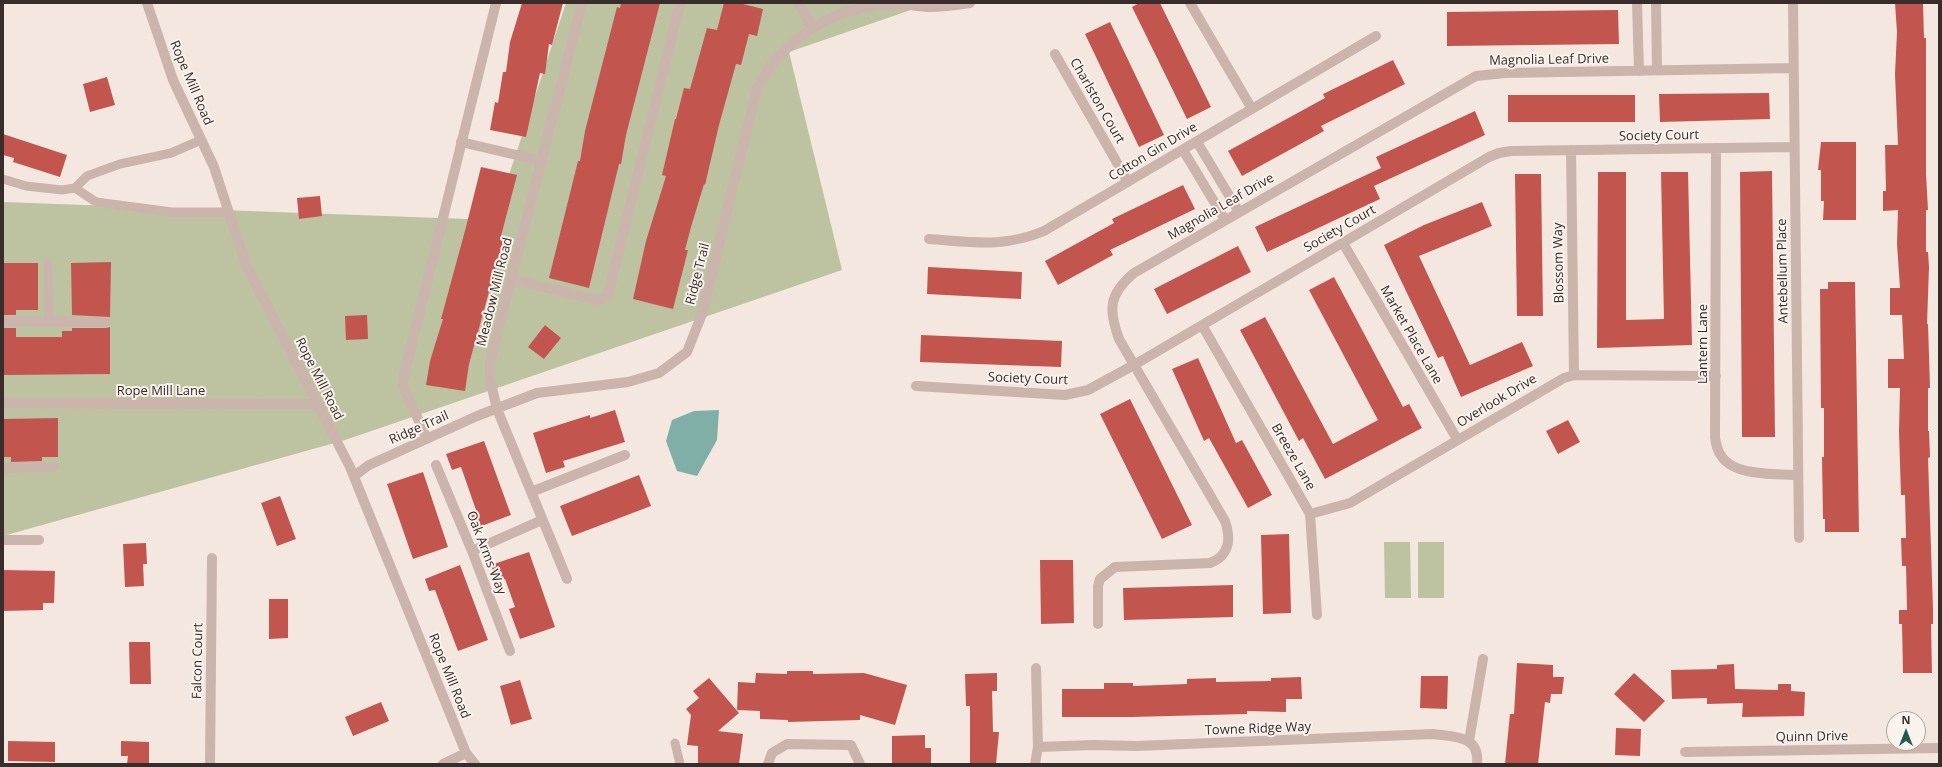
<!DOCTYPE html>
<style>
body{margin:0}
#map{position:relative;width:1942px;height:767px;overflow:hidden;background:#f3e7e0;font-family:"Open Sans",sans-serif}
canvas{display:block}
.frame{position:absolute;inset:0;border:4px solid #392d2b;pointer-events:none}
.north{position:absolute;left:1886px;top:711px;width:40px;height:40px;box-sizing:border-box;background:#faf2ed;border:1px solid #ada39f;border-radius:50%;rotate:0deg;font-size:11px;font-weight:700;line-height:16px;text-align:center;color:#392d2b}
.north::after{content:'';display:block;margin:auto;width:14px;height:18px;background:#215a53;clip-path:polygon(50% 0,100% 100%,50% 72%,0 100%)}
</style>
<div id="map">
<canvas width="1942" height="767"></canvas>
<div class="frame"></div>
<div class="north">N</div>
</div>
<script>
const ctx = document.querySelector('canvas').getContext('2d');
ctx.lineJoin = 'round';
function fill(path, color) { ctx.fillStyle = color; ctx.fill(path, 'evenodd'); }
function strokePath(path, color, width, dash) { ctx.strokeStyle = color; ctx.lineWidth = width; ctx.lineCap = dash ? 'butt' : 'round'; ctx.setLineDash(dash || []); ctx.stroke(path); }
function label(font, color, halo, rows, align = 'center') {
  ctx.font = font + ' "Open Sans",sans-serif'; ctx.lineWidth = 4; ctx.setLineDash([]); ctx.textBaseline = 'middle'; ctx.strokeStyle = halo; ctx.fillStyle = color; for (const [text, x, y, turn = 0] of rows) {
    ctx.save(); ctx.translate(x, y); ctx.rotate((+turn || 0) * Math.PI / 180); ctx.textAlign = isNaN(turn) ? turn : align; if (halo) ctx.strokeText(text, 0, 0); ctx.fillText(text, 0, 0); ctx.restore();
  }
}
fill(new Path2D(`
 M566 3H931L789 52 842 270 345 440 3 536V202L494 220Z
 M1384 542H1410L1411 598H1385Z
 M1418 542H1444V598H1418Z`), '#bdc2a0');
fill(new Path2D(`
 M719 410 717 440 697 476 677 471 666 441 672 420 694 411Z`), '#80afa8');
fill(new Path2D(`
 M522 3H563L552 45 549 44 545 74 540 73 526 137 490 130 495 102 498 103 503 72H506L510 42Z
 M621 3H660L626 135 621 164H619L589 288 549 278 578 161H580L585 131 617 7 620 8Z
 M724 3H739L763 9 757 36 749 34 741 65 736 64 719 125 705 185 704 184 691 227 685 250H688L673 309 633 299 646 241 666 176 662 175 675 119H676L684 88 690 89 707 28 717 30Z
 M1139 3H1160L1211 107 1187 119 1132 7Z
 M1895 3H1923L1924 38H1926V174L1928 210H1926V252H1928L1929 267 1927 324H1928L1930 388H1928V431H1929L1930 457 1928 458 1933 609V624H1931L1932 673H1903L1902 624H1899V610H1907L1906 566H1902L1901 538H1906L1905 495H1901L1899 432 1900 388H1888V359H1904L1902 315H1890V288H1900L1897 244 1898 210 1883 211V191H1886L1885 145H1898L1895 74 1897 32Z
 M1618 10 1619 44 1447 46V12Z
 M1110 22 1164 135 1139 147 1085 34Z
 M1393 60 1405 84 1321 126 1324 131 1242 176 1228 151 1325 98 1323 94Z
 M107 77 115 105 90 112 83 84Z
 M1769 93 1770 119 1660 122 1659 94Z
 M1508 95H1635V122H1508Z
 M1475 111 1485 135 1374 186 1380 199 1267 252 1255 227 1381 168 1376 157Z
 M3 134 67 155 60 177 13 162 14 158 3 155Z
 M1821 142H1856V220H1823L1824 201H1821V170H1818Z
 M481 167 517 175 500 240 503 241 469 364 465 391 426 385 430 361 443 319H441L466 227Z
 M1772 171 1775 437H1742L1740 172Z
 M1598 172H1626V320L1664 319 1661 172H1688L1692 345 1597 348Z
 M1515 174H1541L1543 316H1517Z
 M1183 185 1195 209 1110 250 1113 255 1058 285 1045 261 1114 223 1112 219Z
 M320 196 322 216 299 219 297 198Z
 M1482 202 1492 226 1419 256 1470 365 1522 342 1533 366 1461 397 1443 356 1438 358 1384 245 1424 225Z
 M1238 246 1251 272 1167 314 1154 289Z
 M111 262 110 317 72 315 71 263Z
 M3 263H38V310H16V315H3Z
 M928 267 1022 272 1021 299 927 294Z
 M1334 277 1403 407 1409 404 1422 428 1325 479 1303 438 1299 441 1240 330 1265 317 1333 444 1378 420 1309 290Z
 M1828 282H1855L1859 532H1825V519H1823L1822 457H1824V408H1821L1820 289H1828Z
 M367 315 368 339 346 340 345 316Z
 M545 325 561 338 544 359 528 347Z
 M110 327V374L3 375V328H16V337H62V331H72V328H106Z
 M921 335 1062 341 1061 367 920 362Z
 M1198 358 1236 443 1242 440 1272 495 1248 508 1209 438 1204 441 1172 369Z
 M1130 399 1192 525 1162 539 1100 414Z
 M615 410 625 442 563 461 565 467 546 473 533 433 590 415V418Z
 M58 418V457H42V461L11 462V457H3V419Z
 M1568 420 1580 442 1558 454 1546 431Z
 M484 441 511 515 476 528 470 513 476 510 461 467 452 470 446 454Z
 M423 472 448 547 413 559 387 484Z
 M639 475 651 506 572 536 560 506Z
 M280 496 296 539 277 546 261 503Z
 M1289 534 1291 613 1263 614 1261 535Z
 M146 543 147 564H143L144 586 125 587 123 544Z
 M529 552 555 627 520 639 509 609 515 607 505 579 497 582 491 565Z
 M1040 560H1073L1074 623 1041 624Z
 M460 565 488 640 458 651 435 590 429 591 425 579Z
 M3 570 55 571 54 603H43V610L3 611Z
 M1233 585V617L1124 620 1123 588Z
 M269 599H288V638L269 639Z
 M129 642H150L151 684H130Z
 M1517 663 1553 665V677H1564L1562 694H1551L1550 703 1545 702 1538 764H1505L1510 714H1514Z
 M1734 664 1735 689 1778 690V684H1791V691L1805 692 1804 716 1742 717 1743 703 1707 704V698L1672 699 1671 670 1717 669V665Z
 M787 671H813V674L864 673 907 685 895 725 860 715V720L788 722V720L760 719V711L737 710 738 682 755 683 756 673 787 674Z
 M997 673V691H992L993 732H999L996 764H970V706H966L965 674Z
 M1634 673 1665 701 1644 722 1614 694Z
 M1421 676H1448L1447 709 1420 708Z
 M1301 677 1302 699H1286V712L1247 711V714L1131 717H1062V689H1104V683H1133V686L1187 684V679L1216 678V682L1271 681V678Z
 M709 678 739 713 718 731 743 734 739 764H698V746L687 745 691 715 686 709 699 698 693 691Z
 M520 680 532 719 511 725 500 686Z
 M381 702 389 721 353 736 345 717Z
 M1616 728 1641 729 1640 756 1615 755Z
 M925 735V748H931V763L892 764V736Z
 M8 741 55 742V762L8 761Z
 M121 741 149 742V764H127L128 756H121Z`), '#c3554f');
strokePath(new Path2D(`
 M3 179 26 186 62 190 75 188 87 176 120 164 171 153 201 140
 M75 188 96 202 172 212H229
 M48 263 49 322
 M3 468 55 467
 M675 743 680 764`), '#cbb4ac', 9);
strokePath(new Path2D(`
 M147 3 173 80 214 167 246 265 350 467 466 753 475 764
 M797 3 801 7 812 28
 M1190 3 1252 109
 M1637 3 1639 71
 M1656 3 1657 70
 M1793 3 1799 538
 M1055 54 1128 182
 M461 142 542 161
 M1197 142 1239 212
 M1716 148 1715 437C1716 444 1717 451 1722 457 1735 476 1777 474 1798 475
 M1183 150 1225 220
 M1571 150 1574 375
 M929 239C973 242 1003 248 1044 231L1376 36
 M1343 243 1457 439
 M512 279 596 300 604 299 608 295 680 3
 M3 321 106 322
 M1202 325 1310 514 1317 615
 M916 386 1065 395 1088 390 1134 365 1489 157 1499 153 1511 151 1794 147
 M3 403 318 404
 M427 439 403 386V380L496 3
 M436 465 472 551 510 651
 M354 476 369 465 477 416 537 393 628 382 659 373 687 352 702 314 757 89C763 79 769 66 777 58 809 24 849 4 896 4 908 4 919 7 930 7 943 7 957 5 970 3
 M531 492 625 455
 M1310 514 1350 503 1564 378 1574 375 1716 376
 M3 540H39
 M472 551 542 520
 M567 579 497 409 490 379V361L582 3
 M1098 624V586L1100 579 1115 567 1210 563C1230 555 1231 539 1225 521L1119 339C1108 309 1109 294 1134 273L1476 76 1505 73 1793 68
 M1036 668 1038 747
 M1469 741 1483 659
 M1685 752 1939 748
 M210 764 212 558
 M443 764 466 753
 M768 764 772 753 787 744 851 745 860 764
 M1035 764 1038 747 1094 745 1136 746 1433 734C1454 737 1480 735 1477 764`), '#cbb4ac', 10);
label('13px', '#392d2b', '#faf2ed', [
 ["Magnolia Leaf Drive",1549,60,-1],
 ["Rope Mill Road",191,83,67],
 ["Charlston Court",1097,101,60],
 ["Society Court",1659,136,-1],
 ["Cotton Gin Drive",1153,152,-31],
 ["Magnolia Leaf Drive",1221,207,-30],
 ["Society Court",1340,229,-30],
 ["Blossom Way",1559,263,-91],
 ["Antebellum Place",1783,271,-91],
 ["Ridge Trail",698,274,-76],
 ["Meadow Mill Road",495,292,-76],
 ["Market Place Lane",1411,335,60],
 ["Lantern Lane",1703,344,-90],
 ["Rope Mill Road",319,379,63],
 ["Society Court",1028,379,2],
 ["Rope Mill Lane",161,391],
 ["Overlook Drive",1497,401,-31],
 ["Ridge Trail",419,428,-24],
 ["Breeze Lane",1293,457,60],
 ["Oak Arms Way",486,553,69],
 ["Falcon Court",198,661,-89],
 ["Rope Mill Road",449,676,68],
 ["Towne Ridge Way",1258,729,-2],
 ["Quinn Drive",1812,737,-1]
]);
</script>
